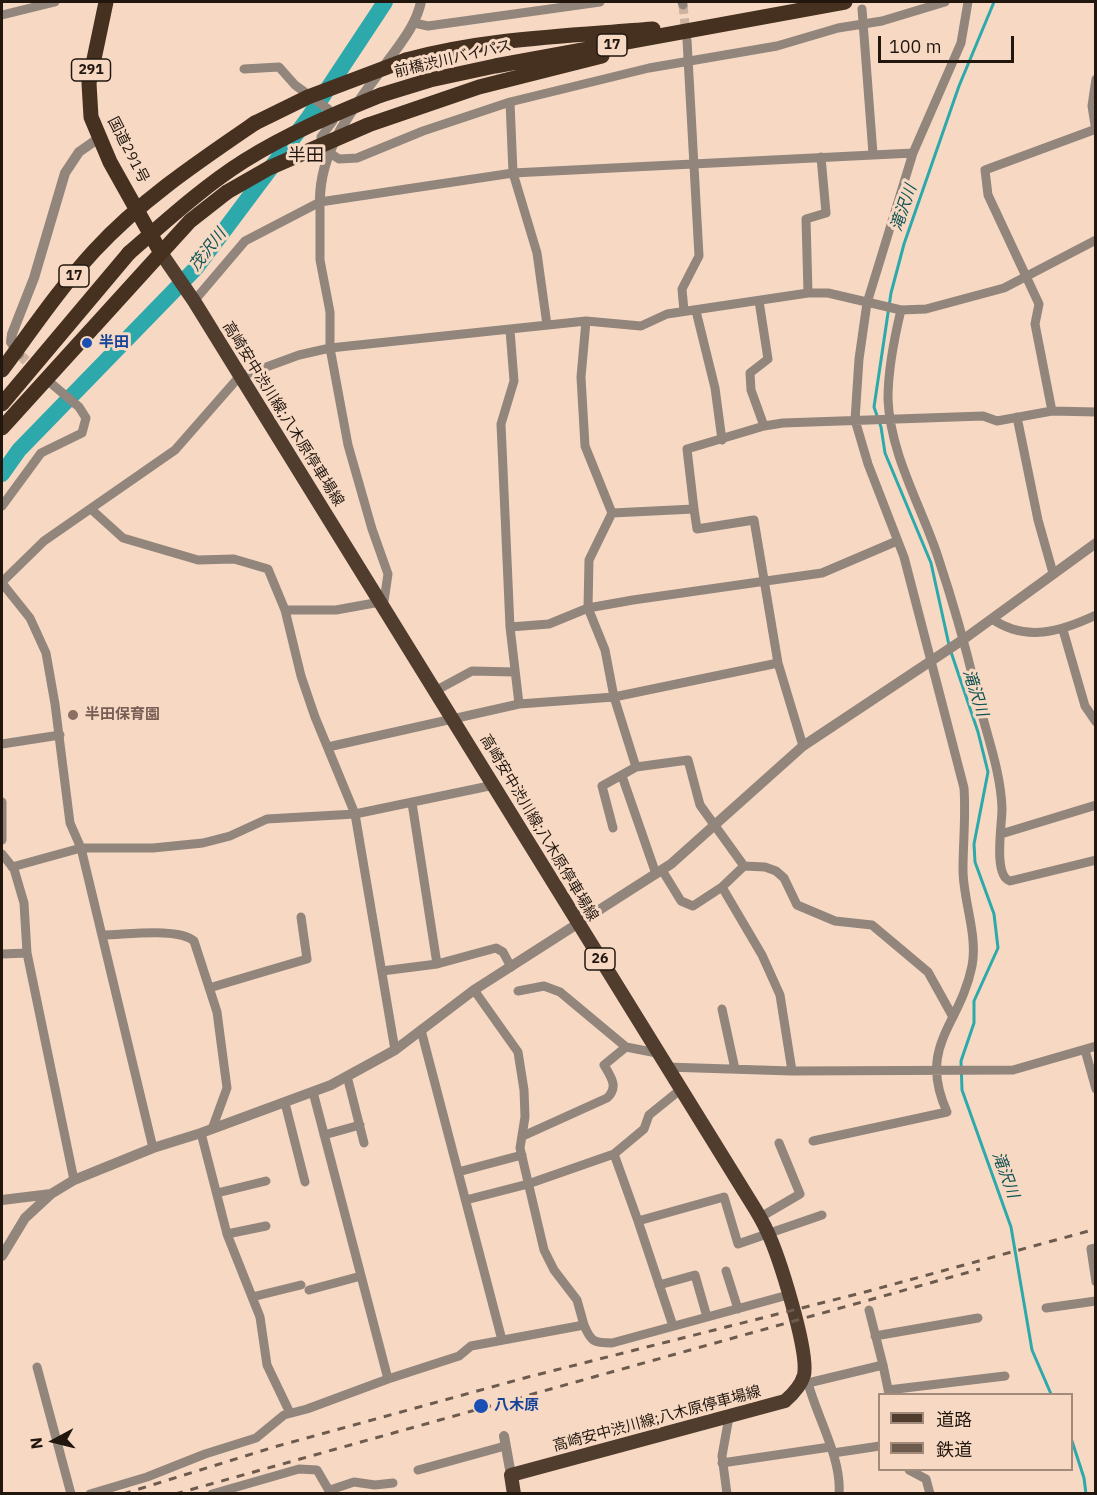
<!DOCTYPE html>
<meta charset="utf-8">
<style>
body{margin:0}
#map{position:relative;width:1097px;height:1495px;overflow:hidden;background:#f7d9c3;font-family:"IBM Plex Sans","Noto Sans JP",sans-serif}
canvas{display:block}
.frame{position:absolute;inset:0;border:3px solid #22170f;pointer-events:none}
.legend{position:absolute;left:878px;top:1393px;width:195px;height:78px;box-sizing:border-box;background:#f7d9c3;border:2px solid #a28b7b;margin:0;padding:8px 10px;list-style:none;font-size:18px;color:#22170f}
.legend li{display:flex;align-items:center;gap:12px;height:30px}
.legend b{width:30px;border:2px solid #a28b7b}
.north{position:absolute;left:24px;top:1411px;width:60px;height:60px;-webkit-text-stroke:4px #f7d9c3;paint-order:stroke;rotate:263deg;font-size:16px;font-weight:700;line-height:24px;text-align:center;color:#22170f}
.north::after{content:'';display:block;margin:auto;width:21px;height:27px;background:#22170f;clip-path:polygon(50% 0,100% 100%,50% 72%,0 100%)}
.scale{position:absolute;left:878px;top:36px;width:136px;height:27px;box-sizing:border-box;border:3px solid #22170f;border-top:0;padding-left:8px;font-size:18px;line-height:21px;white-space:nowrap;color:#22170f;-webkit-text-stroke:4px #f7d9c3;paint-order:stroke}
</style>
<div id="map">
<canvas width="1097" height="1495"></canvas>
<div class="frame"></div>
<ul class="legend">
<li><b style="height:8px;background:#513d2e"></b>道路</li>
<li><b style="height:8px;background:#6d5b4e"></b>鉄道</li>
</ul>
<div class="north">N</div>
<div class="scale">100 m</div>
</div>
<script>
const ctx = document.querySelector('canvas').getContext('2d');
ctx.lineJoin = 'round';
function strokePath(path, color, width, dash) { ctx.strokeStyle = color; ctx.lineWidth = width; ctx.lineCap = dash ? 'butt' : 'round'; ctx.setLineDash(dash || []); ctx.stroke(path); }
function label(font, color, halo, rows, align = 'center') {
  ctx.font = font + ' "IBM Plex Sans","Noto Sans JP",sans-serif'; ctx.lineWidth = 6; ctx.setLineDash([]); ctx.textBaseline = 'middle'; ctx.strokeStyle = halo; ctx.fillStyle = color; for (const [text, x, y, turn = 0] of rows) {
    ctx.save(); ctx.translate(x, y); ctx.rotate((+turn || 0) * Math.PI / 180); ctx.textAlign = isNaN(turn) ? turn : align; if (halo) ctx.strokeText(text, 0, 0); ctx.fillText(text, 0, 0); ctx.restore();
  }
}
strokePath(new Path2D(`
 M949 645 931 563 885 453 881 427 874 407 891 293 904 244 959 86 994 2
 M951 652 978 732 988 772 974 844 975 862 994 914 998 948 974 1001V1023L961 1061 962 1090 1011 1227 1032 1350 1051 1394
 M1072 1441 1084 1478 1086 1494`), '#2ea9ab', 3);
strokePath(new Path2D(`
 M2 474 19 450 196 268 309 117 385 2`), '#2ea9ab', 16);
strokePath(new Path2D(`
 M683 5 686 35`), '#ccb29f', 9, [9, 4.5]);
strokePath(new Path2D(`
 M19 354 38 372`), '#ccb29f', 10, [10, 5]);
strokePath(new Path2D(`
 M682 2 683 5
 M862 9 873 154
 M2 15 55 2
 M414 23 428 26 600 2
 M244 69 279 67 295 85 328 109 333 121 321 137 322 148 339 159 357 158 423 131 510 102 649 68 777 46 838 28 882 21 945 2
 M1096 79 1092 106 1096 131
 M510 102 513 173 537 253 547 325
 M808 293 806 219 826 213 821 157
 M194 301 245 241 320 202 513 173 913 153
 M759 301 768 359 750 373 751 390 764 426
 M901 310C894 339 888 369 888 399 890 453 920 504 937 554 952 599 965 644 976 690 984 729 1001 769 1002 809 1002 825 993 876 1010 881L1096 860
 M684 311 682 289 699 256 687 40
 M696 311 715 388 722 440
 M586 321 581 377 585 446 612 513
 M1052 411 1035 324 1039 304 988 195 985 170 1096 129
 M1017 417 1038 520 1053 573
 M2 506 41 453 82 433 86 418 79 407 46 379
 M694 509 697 529 754 520 778 663 803 746
 M92 510 123 538 198 560 234 559 268 569 285 610 301 676 315 717 355 814 395 1050
 M2 582 44 541 175 450 239 377 299 355 330 348 586 321 641 326 667 314 808 293H828L901 310 926 309 1004 288 1096 240
 M2 583 30 618 46 653 55 704 70 823 81 848 153 1148
 M285 610H336L380 602 384 601 388 574 372 529 348 445 330 348V312L320 260V202
 M992 619C1026 642 1060 632 1096 615
 M510 627 549 624 588 608 633 600 822 573 897 541
 M1063 630 1085 706 1096 722
 M435 691 472 671 515 672
 M519 704 614 697 778 663
 M2 744 60 735
 M328 747 519 704 510 627 501 424 514 381 510 330
 M636 767 614 697 605 650 588 608 589 560 612 513 694 509 687 449 764 426 783 423 983 416 997 421 1052 411 1096 412
 M622 776 656 874
 M2 802V840
 M412 803 437 964
 M613 828 602 786 636 767 688 760 700 805 744 866 765 867 776 871 784 878 797 905 835 921 872 925 928 972 953 1017
 M1001 834 1096 805
 M2 854 14 869 24 903 27 953 74 1180
 M744 866 722 887 762 955 780 995 792 1071
 M12 867 81 848H153L203 843 230 836 267 819 355 814 494 785
 M662 870 681 901 693 906 722 887
 M103 935C125 935 178 927 194 941L217 1012 227 1088 212 1129
 M2 954 27 953
 M382 971 437 964 496 948 503 952 511 967
 M209 988 307 959 301 917
 M474 990 518 1052 524 1090 525 1117 520 1148 544 1250 554 1270 577 1300 584 1325
 M518 991 544 986 560 992 626 1047
 M722 1009 735 1069
 M421 1030 502 1340
 M1085 1050 1096 1089
 M666 1067 792 1071 1013 1070 1096 1046
 M347 1076 364 1143
 M313 1092 388 1379
 M285 1103 305 1182
 M201 1133 227 1234 260 1317 267 1365 290 1413
 M324 1135 360 1125
 M523 1136 607 1098C619 1087 611 1077 604 1065L626 1047 657 1053
 M813 1141 947 1112C917 1045 960 1026 972 966 978 935 963 900 963 870 963 842 966 816 964 788L904 557 868 464 855 420 859 359 867 303 913 153 961 43 968 2
 M614 1154 638 1221
 M458 1172 522 1155
 M217 1193 266 1181
 M466 1200 528 1184 614 1154 644 1129 649 1115 680 1090
 M759 1218 800 1194 779 1143
 M227 1234 266 1226
 M1096 1248 1091 1249 1096 1282
 M726 1271 738 1309
 M659 1285 695 1275 707 1317
 M309 1290 361 1276
 M252 1297 301 1285
 M1046 1308 1096 1301
 M869 1310 883 1365
 M673 1326 638 1221 724 1197 738 1244 822 1215
 M875 1336 978 1318
 M37 1367 71 1494
 M802 1381 808 1383C817 1417 842 1459 839 1494
 M808 1383 883 1365 889 1394
 M888 1390 1005 1376
 M833 1453 880 1446
 M722 1463 830 1447
 M418 1470 505 1446
 M909 1470 926 1479 930 1494
 M330 1490 354 1482 375 1485 393 1483
 M90 1494 147 1477 205 1454 256 1438 284 1415 307 1409 388 1379 459 1356 471 1346 584 1325C591 1342 594 1343 612 1343L788 1295
 M212 1494 299 1469 317 1470 331 1494
 M727 1494 722 1456 729 1417`), '#92857c', 9);
strokePath(new Path2D(`
 M320 202C319 146 359 101 390 58 403 40 416 24 421 2
 M19 354 11 342 12 334 34 278 65 173 79 152 99 138
 M2 1200 51 1194
 M2 1256 25 1218 51 1194 74 1180 153 1148 201 1133 331 1085 395 1050 474 990 671 864 803 746 964 639 1096 543
 M504 1436 511 1475`), '#92857c', 10);
strokePath(new Path2D(`
 M161 253 194 301 744 1191C752 1204 761 1217 767 1231 779 1256 809 1351 804 1375 801 1386 793 1394 785 1401L511 1475 514 1494`), '#513d2e', 14);
strokePath(new Path2D(`
 M106 2 89 83 91 117 110 162 161 253
 M406 60C487 38 569 36 653 29
 M381 95 430 80 495 66 845 2
 M368 125 479 87 602 56
 M2 370C31 331 60 288 94 251 141 200 198 162 255 123
 M2 404 129 253
 M2 428 190 221 227 192`), '#463020', 15);
strokePath(new Path2D(`
 M123 1494 274 1447 528 1377 865 1292 1096 1229
 M175 1494 980 1269`), '#6d5b4e', 3, [8, 8]);
strokePath(new Path2D(`
 M255 123 308 97 406 60
 M227 192 269 168 368 125
 M129 253C166 221 203 187 244 161 287 134 334 114 381 95`), '#463020', 15);
for (const [x, y, r, color] of [
 [87,343,6,"#1a4fb4"],
 [73,715,6,"#8d6e63"],
 [481,1406,8,"#1a4fb4"]
]) { const dot = new Path2D(); dot.arc(x, y, r, 0, 2 * Math.PI); ctx.fillStyle = color; ctx.fill(dot); strokePath(dot, '#f7d9c3', 2); }
for (const [x, y, w] of [
 [612,45,30],
 [91,70,39],
 [74,276,30],
 [600,959,30]
]) { const box = new Path2D(); box.roundRect(x - w / 2, y - 11, w, 22, 4.5); ctx.fillStyle = '#f7d9c3'; ctx.fill(box); strokePath(box, '#22170f', 1.5); }
label('bold 14px', '#22170f', null, [
 ["17",612,45],
 ["291",91,70],
 ["17",74,276],
 ["26",600,959]
]);
label('15px', '#22170f', '#f7d9c3', [
 ["前橋渋川バイパス",453,59,-13],
 ["国道291号",128,150,63],
 ["高崎安中渋川線;八木原停車場線",283,414,58],
 ["高崎安中渋川線;八木原停車場線",539,828,59],
 ["高崎安中渋川線;八木原停車場線",657,1419,-15]
]);
label('bold 15px', '#164399', '#f7d9c3', [
 ["半田",99,343],
 ["八木原",494,1406]
], 'left');
label('bold 15px', '#785e54', '#f7d9c3', [
 ["半田保育園",85,715]
], 'left');
label('italic 16px', '#0e5254', '#f7d9c3', [
 ["滝沢川",904,208,-71],
 ["茂沢川",208,250,-52],
 ["滝沢川",975,693,72],
 ["滝沢川",1005,1175,70]
]);
label('18px', '#22170f', '#f7d9c3', [
 ["半田",306,156]
]);
</script>
